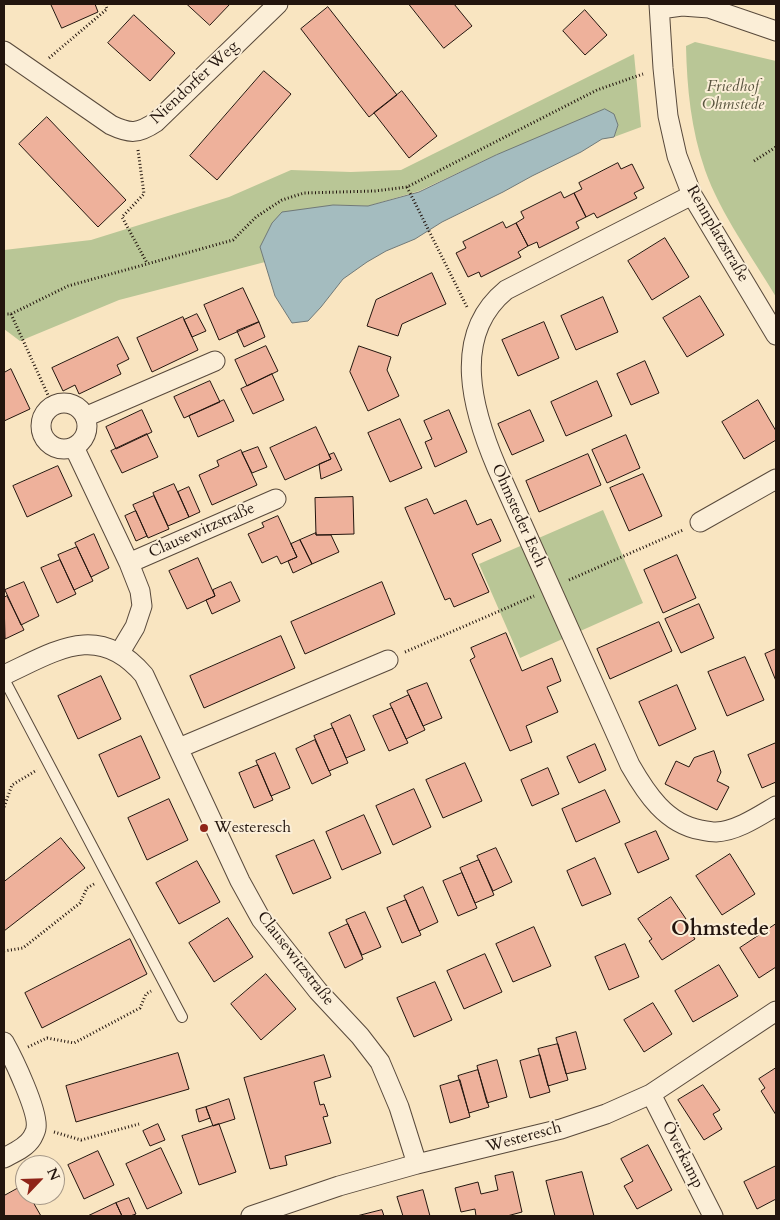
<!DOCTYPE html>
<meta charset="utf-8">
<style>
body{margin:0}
#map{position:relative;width:780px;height:1220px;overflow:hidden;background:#f9e5c1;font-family:Cardo,serif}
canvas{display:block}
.frame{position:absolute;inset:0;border:5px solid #23150e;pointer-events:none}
.north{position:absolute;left:15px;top:1155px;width:50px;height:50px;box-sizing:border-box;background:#fbeed7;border:1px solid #a59787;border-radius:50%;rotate:66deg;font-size:14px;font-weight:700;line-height:20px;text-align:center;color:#23150e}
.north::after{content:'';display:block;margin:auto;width:18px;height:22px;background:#8f2418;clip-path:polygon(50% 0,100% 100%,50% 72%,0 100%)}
</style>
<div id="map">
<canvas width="780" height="1220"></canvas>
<div class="frame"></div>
<div class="north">N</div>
</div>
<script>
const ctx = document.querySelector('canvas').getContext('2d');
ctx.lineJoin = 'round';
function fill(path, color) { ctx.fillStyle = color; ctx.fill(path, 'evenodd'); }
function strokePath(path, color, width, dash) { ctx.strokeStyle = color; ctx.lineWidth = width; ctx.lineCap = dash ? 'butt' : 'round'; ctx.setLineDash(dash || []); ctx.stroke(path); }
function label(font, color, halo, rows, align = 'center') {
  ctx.font = font + ' Cardo,serif'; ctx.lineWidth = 4; ctx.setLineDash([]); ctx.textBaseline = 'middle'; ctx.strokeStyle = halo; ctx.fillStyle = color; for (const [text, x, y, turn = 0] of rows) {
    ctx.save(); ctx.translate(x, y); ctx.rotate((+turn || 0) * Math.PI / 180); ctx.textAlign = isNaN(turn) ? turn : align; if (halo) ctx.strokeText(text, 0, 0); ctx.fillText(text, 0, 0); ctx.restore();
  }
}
fill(new Path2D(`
 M695 42 776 61V297C753 258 720 213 705 170 691 129 687 89 686 46Z
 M634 54 641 127 614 137 618 125 496 155 419 191 368 206 333 205 261 247 265 262 119 300 20 341 4 329V250L91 240 229 197 291 170 351 172 401 170Z
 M603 510 643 603 520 658 479 564Z`), '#b9c696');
const water = new Path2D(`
 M605 109 614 114 618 125 614 137 602 139 581 152 532 176 503 192 442 222 415 239 386 251 367 262 343 279 321 307 308 321 292 323 275 296 260 247 272 223 282 212 333 205 368 206 419 192 496 155Z`);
fill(water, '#a4bcbf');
strokePath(water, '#707978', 1);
const building = new Path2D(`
 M51 4H95L98 12 62 28Z
 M187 4H230L210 25Z
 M409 4H454L472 26 444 48Z
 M328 7 397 95 369 117 301 29Z
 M585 10 607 35 585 55 563 31Z
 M134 15 175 53 150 81 108 43Z
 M264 71 291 94 217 180 190 156Z
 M402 91 437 136 409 158 374 113Z
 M47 117 126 200 98 227 19 144Z
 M618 163 621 169 632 164 644 188 634 193 637 198 597 218 594 213 586 217 574 193 582 189 579 183Z
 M561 192 564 198 574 193 586 217 576 222 579 228 539 248 537 242 528 246 516 223 524 218 521 212Z
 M503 222 506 228 516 223 528 246 518 252 521 257 481 277 479 272 468 277 456 253 466 248 463 242Z
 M665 238 689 277 652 300 628 261Z
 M432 273 446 304 402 324 398 336 367 326 376 300Z
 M243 288 259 322 219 340 204 305Z
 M700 296 724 335 687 357 663 318Z
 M603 297 618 332 576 350 561 316Z
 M197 314 206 331 192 337 184 320Z
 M183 317 198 350 152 372 137 338Z
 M259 322 265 337 244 347 237 331Z
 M544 322 559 358 518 376 502 340Z
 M118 337 129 359 117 365 121 374 79 394 75 385 63 391 52 368Z
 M266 346 278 371 247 386 235 360Z
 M359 346 391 357 387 370 399 396 368 411 350 372Z
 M645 361 659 393 631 405 617 374Z
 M11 369 30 409 4 421V373Z
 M272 374 284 400 253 414 241 389Z
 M210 381 220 402 184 418 174 397Z
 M597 381 612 416 566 436 551 402Z
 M224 400 234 421 198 437 189 416Z
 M758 400 776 431V440L744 459 722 422Z
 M142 410 152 432 116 449 106 427Z
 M449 410 467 452 435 467 425 442 432 439 424 421Z
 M530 410 544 441 512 455 498 424Z
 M400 419 422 468 390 482 368 433Z
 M316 427 331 459 285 480 270 448Z
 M147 434 158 457 122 473 111 451Z
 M626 435 640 468 607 483 592 450Z
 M258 447 267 467 252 473 242 453Z
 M241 450 257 485 212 505 199 475 219 466 217 461Z
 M334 453 342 470 321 479 319 464 331 459 329 455Z
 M588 454 601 485 539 512 526 481Z
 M58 466 72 496 27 517 13 486Z
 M643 474 662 516 629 531 610 488Z
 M174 484 189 517 168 526 153 493Z
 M189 487 200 512 189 517 178 492Z
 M154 496 169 529 148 538 133 505Z
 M353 497 354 534 316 535 315 498Z
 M427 499 434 514 466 500 477 525 491 519 501 541 472 554 489 592 454 607 450 598 445 600 405 508Z
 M136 511 147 536 136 541 125 516Z
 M278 516 297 557 281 564 277 556 262 563 248 534 264 527 262 523Z
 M316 533V535H331L339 552 312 564 300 540Z
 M94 534 109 568 91 577 75 543Z
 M300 540 312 564 293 573 288 561 297 557 291 544Z
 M77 547 93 581 74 590 58 555Z
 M677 555 696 598 663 613 644 570Z
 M198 558 215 596 187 609 169 571Z
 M60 560 76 594 57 603 41 568Z
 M24 582 39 616 21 625 5 590Z
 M231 582 240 601 212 614 206 600 215 596 213 590Z
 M382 582 395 614 305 654 291 622Z
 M7 596 24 630 5 639 4 598Z
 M699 604 714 638 681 653 665 619Z
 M659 622 672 651 610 679 597 649Z
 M506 633 522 671 552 658 561 681 547 687 558 712 526 726 532 742 510 751 470 660 475 657 471 648Z
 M281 636 295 668 204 708 190 676Z
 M776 649V681L765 654Z
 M745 657 764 700 727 716 708 672Z
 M101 676 121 719 78 739 58 696Z
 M427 683 442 718 423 726 407 691Z
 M677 685 696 729 659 746 639 702Z
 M409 695 425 730 406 739 390 704Z
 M392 708 408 743 389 751 373 716Z
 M350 715 365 750 346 758 331 724Z
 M333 728 348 763 329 771 314 736Z
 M141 736 160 778 118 797 99 755Z
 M315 740 331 775 312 784 296 749Z
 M776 743V782L762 788 748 755Z
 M595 744 606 770 579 783 567 757Z
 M714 751 721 772 717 781 729 787 717 810 665 784 676 761 689 767 694 758Z
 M275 753 290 788 271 796 256 761Z
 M465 763 482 801 443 818 426 780Z
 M258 765 273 800 254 808 239 773Z
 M548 768 559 794 532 806 521 780Z
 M414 789 431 827 393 845 376 806Z
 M605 790 620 822 576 842 562 809Z
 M169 799 188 840 147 860 128 818Z
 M364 815 381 853 342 870 326 832Z
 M656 831 669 859 638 873 625 844Z
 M61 838 85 868 4 931V882Z
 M314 840 331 878 293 894 276 856Z
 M496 848 512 882 493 891 477 856Z
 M730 854 755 894 722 915 696 876Z
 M595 858 611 894 582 906 567 871Z
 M479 860 494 895 475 903 460 868Z
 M197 861 220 902 179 924 156 883Z
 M462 873 477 908 458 916 443 881Z
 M423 887 438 922 419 931 404 896Z
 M671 897 686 919 683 921 695 939 662 960 649 941 652 939 638 919Z
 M406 900 421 935 402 943 387 908Z
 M365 912 381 947 362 955 346 920Z
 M228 918 253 957 214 982 189 943Z
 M348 924 363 959 345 968 329 933Z
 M776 924V967L759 978 740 948Z
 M534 927 551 966 513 982 496 944Z
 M130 939 147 974 42 1028 25 993Z
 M625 944 639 977 609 990 595 957Z
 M485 954 502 992 464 1009 447 971Z
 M719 965 738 996 693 1022 675 991Z
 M266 974 296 1009 261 1040 231 1004Z
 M435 982 452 1020 414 1037 397 998Z
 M653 1003 672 1034 644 1052 624 1020Z
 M576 1032 586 1069 566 1074 556 1038Z
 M558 1044 568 1080 548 1086 538 1049Z
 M178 1053 189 1089 76 1122 66 1086Z
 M324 1055 331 1077 314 1082 320 1105 324 1104 328 1116 323 1117 331 1143 285 1156 287 1165 270 1169 244 1078Z
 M540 1055 550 1092 530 1098 520 1061Z
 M497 1060 507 1097 487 1103 477 1066Z
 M776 1068V1115L761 1091 765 1088 759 1079Z
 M478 1070 489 1107 469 1113 458 1076Z
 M460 1080 470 1117 450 1123 440 1086Z
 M703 1085 720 1110 713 1114 722 1129 704 1140 678 1100Z
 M229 1099 235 1119 213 1126 206 1107Z
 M206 1107 210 1118 199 1122 196 1110Z
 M158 1124 165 1140 150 1146 143 1131Z
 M219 1124 236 1172 199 1185 182 1136Z
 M648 1145 672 1190 637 1209 624 1186 633 1181 621 1159Z
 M161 1148 182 1193 147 1209 126 1164Z
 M98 1151 114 1185 84 1199 68 1165Z
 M776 1166V1199L757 1209 744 1182Z
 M513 1172 522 1212 507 1216H476L475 1209 461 1212 455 1188 478 1182 481 1194 498 1190 495 1176Z
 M582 1172 594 1216H555L546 1181Z
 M24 1185 25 1195H29L41 1216H4V1196Z
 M423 1190 430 1216H403L397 1197Z
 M129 1198 136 1214 130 1216H122L116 1203Z
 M116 1203 122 1216H88Z
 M382 1210 384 1216H357Z`);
fill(building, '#eeb19b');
strokePath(building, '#23150e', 1);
const lane = new Path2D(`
 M4 679 182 1017`);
const street = new Path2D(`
 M659 4 663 68 668 116 677 156 692 195 776 335
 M660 9 682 6 709 8 776 31
 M4 51 111 125C130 134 138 134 156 122L278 4
 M692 195 506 290C450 336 473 412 497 468L630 765C646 793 666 824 701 830 706 831 712 832 716 832 737 831 759 816 776 806
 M41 426a23 23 0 1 1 46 0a23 23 0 1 1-46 0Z
 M85 417 215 361
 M74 447 129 563 140 591 142 606 135 627 120 652
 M700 522 776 479
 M129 563 276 499
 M4 675C56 651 98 621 144 675L240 881 261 919 318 991 360 1036 380 1062 399 1107 417 1164
 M179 748 388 660
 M4 1042C13 1058 39 1112 36 1128 36 1131 33 1136 32 1138 26 1148 13 1153 4 1158
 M651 1094 713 1216
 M251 1216 339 1186 417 1164 561 1129 606 1114 651 1094 776 1011`);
strokePath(lane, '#58493b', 12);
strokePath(street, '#58493b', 21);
strokePath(new Path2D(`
 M49 58 107 9 105 4
 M138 150 144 194 122 217 147 263
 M754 161 776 147
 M407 187 467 307
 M4 314H11L68 286 233 240 256 217 282 200 304 193 375 191 407 187 597 90 643 74
 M11 314 53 406
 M569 580 683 530
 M405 652 534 596
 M4 807 12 785 37 770
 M4 951 23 948 80 903 87 888 94 884
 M28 1047 47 1038 74 1043 140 1008 146 994 151 991
 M54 1132 81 1140 139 1124`), '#23150e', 3, [1, 2.5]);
strokePath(lane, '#fbeed7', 10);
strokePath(street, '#fbeed7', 19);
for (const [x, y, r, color] of [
 [204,828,5,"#8f2418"]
]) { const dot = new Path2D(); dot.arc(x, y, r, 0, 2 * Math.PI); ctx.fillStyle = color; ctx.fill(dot); strokePath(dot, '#fbeed7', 2); }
label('16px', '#23150e', '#fbeed7', [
 ["Niendorfer Weg",195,83,-43],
 ["Rennplatzstraße",717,234,60],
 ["Ohmsteder Esch",518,516,66],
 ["Clausewitzstraße",202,531,-24],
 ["Clausewitzstraße",295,959,52],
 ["Westeresch",524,1138,-15],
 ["Överkamp",682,1155,63]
]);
label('italic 16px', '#58533e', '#fbeed7', [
 ["Friedhof",733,87],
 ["Ohmstede",733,105]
]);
label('16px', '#23150e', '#fbeed7', [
 ["Westeresch",214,828]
], 'left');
label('bold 21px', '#23150e', '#fbeed7', [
 ["Ohmstede",720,930]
]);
</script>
